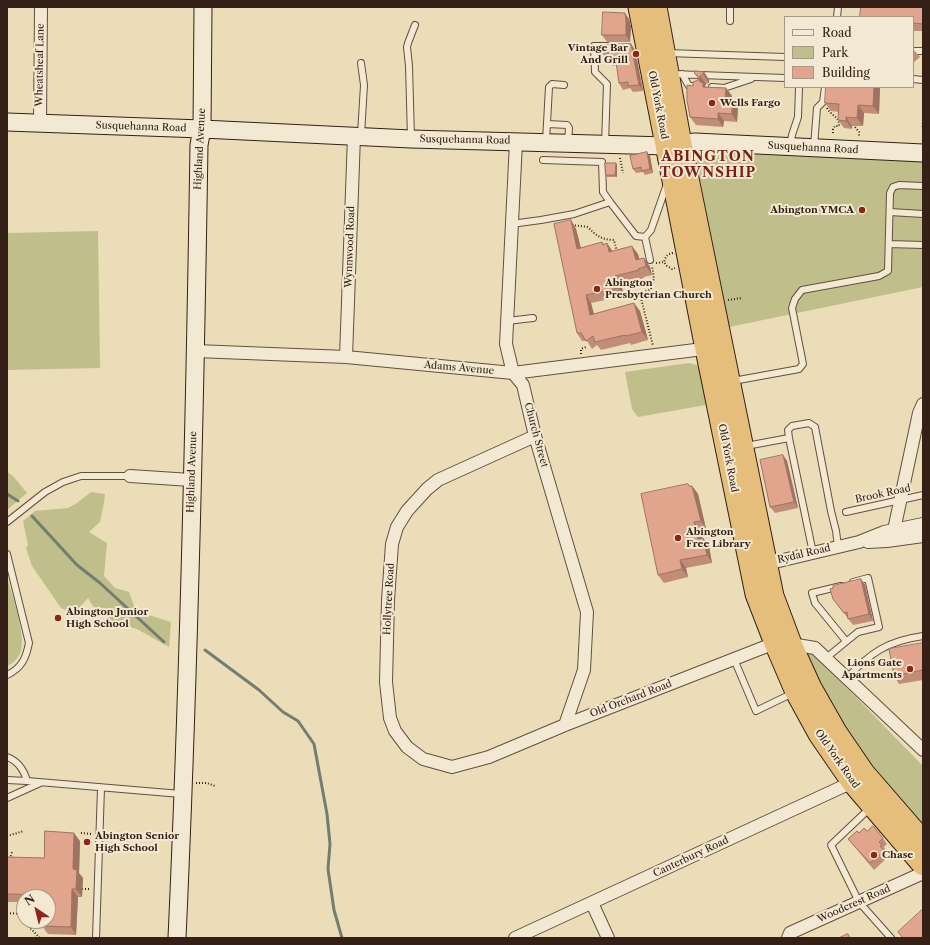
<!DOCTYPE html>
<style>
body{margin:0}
#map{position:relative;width:930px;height:945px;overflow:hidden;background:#ecddb9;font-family:"Libre Caslon Text",serif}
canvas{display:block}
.frame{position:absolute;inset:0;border:8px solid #342017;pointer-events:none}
.legend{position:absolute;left:784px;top:16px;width:130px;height:72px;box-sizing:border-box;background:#f3e9d2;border:1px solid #a79987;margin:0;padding:5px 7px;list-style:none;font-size:12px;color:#342017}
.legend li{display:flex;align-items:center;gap:8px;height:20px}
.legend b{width:20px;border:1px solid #a79987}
.north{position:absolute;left:16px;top:889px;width:40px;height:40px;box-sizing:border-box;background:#f3e9d2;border:1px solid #a79987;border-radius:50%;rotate:325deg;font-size:11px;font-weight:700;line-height:16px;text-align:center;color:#342017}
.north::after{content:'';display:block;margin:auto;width:14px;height:18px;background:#8f2418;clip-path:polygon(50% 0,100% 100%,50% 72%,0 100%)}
</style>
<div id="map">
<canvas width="930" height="945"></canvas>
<div class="frame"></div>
<ul class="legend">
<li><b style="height:5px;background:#f3e9d2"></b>Road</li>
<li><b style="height:11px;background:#c0be8a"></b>Park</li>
<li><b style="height:11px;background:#e1a48c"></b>Building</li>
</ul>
<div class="north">N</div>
</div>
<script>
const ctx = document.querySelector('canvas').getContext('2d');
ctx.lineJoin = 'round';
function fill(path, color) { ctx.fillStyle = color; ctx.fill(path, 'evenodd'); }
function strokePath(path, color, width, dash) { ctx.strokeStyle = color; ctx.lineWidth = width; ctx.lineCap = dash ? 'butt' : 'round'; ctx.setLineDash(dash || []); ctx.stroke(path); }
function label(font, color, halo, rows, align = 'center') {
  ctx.font = font + ' "Libre Caslon Text",serif'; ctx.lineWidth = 4; ctx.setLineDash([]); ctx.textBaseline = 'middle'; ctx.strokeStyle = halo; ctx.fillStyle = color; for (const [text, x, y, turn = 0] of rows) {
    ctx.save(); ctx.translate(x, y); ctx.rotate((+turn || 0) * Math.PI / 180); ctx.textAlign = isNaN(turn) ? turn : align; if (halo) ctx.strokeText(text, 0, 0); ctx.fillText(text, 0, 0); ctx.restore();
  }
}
fill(new Path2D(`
 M700 151 923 161V287L729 327 695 155Z
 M98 231 100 368 7 370V233Z
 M689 363 697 365 700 370 706 405 638 417 632 409 625 372Z
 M7 472 13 476 27 493 7 510Z
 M91 492 105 494 104 503 100 522 89 532 107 543 104 576 115 588 129 592 136 611 171 622 169 647 137 629 113 622 93 606 88 598C78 609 77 614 61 608L32 566 26 548 28 545 23 521 35 511 68 508 77 503Z
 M7 577C12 595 27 637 20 653 18 659 12 664 7 666Z
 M809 653 814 654 923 766V832L871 772 805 656Z`), '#c0be8a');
strokePath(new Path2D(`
 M7 494 18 501
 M32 516 77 565 100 583 164 642
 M205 650 259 690 283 712 298 721 314 744 327 814 330 844 328 869 334 910 342 938`), '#717e72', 3);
const lane = new Path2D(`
 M730 7V21
 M837 17 838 7
 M915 51H923
 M667 53 785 57
 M361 63 364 85 361 135
 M671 74 785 78
 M682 74 689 86H700
 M913 79 923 80
 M712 87 724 88 751 79
 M548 124 567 125 569 128 568 142
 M411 138 409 66 407 47 408 43 415 25
 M546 141 549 87 552 84 564 85
 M605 144 607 84 595 72 594 46H608
 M790 146 792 135 798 117 799 87
 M814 146 817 108 823 102 825 87
 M543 160 602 162 603 192 610 202
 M890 212 923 214
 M511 224 541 220 574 214 610 202 636 236 645 237 651 230 667 184
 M645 237 650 260
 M889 244 923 245
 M507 321 533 318
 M733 381 799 369 803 364 792 308 795 299 802 290 879 276 888 271 890 193 893 187 899 185 923 186
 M746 446 789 438
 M846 512 923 495
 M7 522 45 492 63 482 81 476H130
 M813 553 789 438 788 430 792 426 809 423 815 427 831 511 836 531 838 546
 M7 554 29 643C26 658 22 668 7 675
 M841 586 812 593 815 603 846 641
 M826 658 858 632 879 627 868 578 853 582
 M734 659 756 711 793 693
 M847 678C871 652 888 641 923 636
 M7 757C18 761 24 770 27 781
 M7 780 27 781 181 794
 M7 798 40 783
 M871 807 831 845 859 902 891 938
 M96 938 101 788`);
const street = new Path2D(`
 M40 123 41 7
 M516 142 506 344 513 373 523 385 535 436 587 612 584 670 565 725
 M196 351 346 357 513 373 711 348
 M346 357 354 136
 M535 436 438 480 427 489 407 511 397 527 392 544 388 600 386 682 390 718 395 731 407 747 423 759 452 767 489 757 565 725 775 643
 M130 476 191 480
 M894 530 919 413 923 404
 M868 542 887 541 923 536
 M762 565 859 542 884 532 923 524
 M791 644 815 648 923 750
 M592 903 608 938
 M515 938 844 786 857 778
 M788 938 790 933 923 873`);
const secondary = new Path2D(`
 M7 122 202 129 411 139 667 146 695 142 923 153
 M177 938C189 674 195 409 199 145L202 129 203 7`);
const highway = new Path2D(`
 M639 7 706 349 756 594 775 643 796 692 819 734 852 782 923 865
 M656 7 681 144 773 596 791 644 811 688 836 732 864 773 923 841`);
strokePath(lane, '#624f40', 8);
strokePath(street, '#624f40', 14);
strokePath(secondary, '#342017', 19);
strokePath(highway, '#342017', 23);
strokePath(new Path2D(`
 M898 87H899
 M827 108C831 116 840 117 839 126H835L833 129V135
 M923 123 922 125 923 127
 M855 127 859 132V137
 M620 158 623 173
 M572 225 588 227C595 235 602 240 614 240L617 252
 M673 253C667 254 666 256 664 262L667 266 672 269 675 268
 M656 263 664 262
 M628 287 630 295
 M640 294 653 346
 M625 296 650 290C655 282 654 276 652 266
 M728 300 742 298
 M581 354V349L586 347
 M196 783H207L215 786
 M81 833 92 834
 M7 836 24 831
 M10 859 12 852
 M82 889H90
 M7 913 24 914
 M27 921V925L40 938`), '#342017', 2, [1, 2]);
strokePath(lane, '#f3e9d2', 6);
strokePath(street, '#f3e9d2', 12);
strokePath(secondary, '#f3e9d2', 17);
strokePath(highway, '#e6be7c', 21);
fill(new Path2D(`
 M923 7V31H913V17Z
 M629 19 631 27 630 42H607L602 35Z
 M631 44 635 50 643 91 633 92 630 88 623 90 619 83 617 66 616 65 613 66 609 59H607L602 53Z
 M913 49 920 57 913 63Z
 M704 72 709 80V83L706 84 705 86 706 87 726 88 732 96 731 99 738 107 737 122 724 121 723 127 696 125 690 117 693 86 698 80V78L695 74Z
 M880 87 879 114 864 113 863 126H852V129L844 128 838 120 839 112 831 111 825 103Z
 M650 156 653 173 645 175 643 172 636 173 633 169Z
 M616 163 617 165V177H607L606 175Z
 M571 220 576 229 581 248 602 242 604 244 607 243 612 251 638 254 639 259 644 258 650 267 652 275 644 277V278L621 284 624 296 591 303 594 314 640 311 648 340 631 345 630 343 601 350 597 345 592 349 587 341H582L577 333Z
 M783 455 787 461 798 508 775 513 770 507Z
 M690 486H692L698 494 706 529 700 530 702 538H703L709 546 712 563 686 568 688 577 664 583 658 575Z
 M861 579 865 585 873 621 853 625 833 599Z
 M923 643V680L899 684 894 676Z
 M867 831 883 838 887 844 884 847 886 851 885 852 888 857 874 870 853 845 848 839 859 833Z
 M80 841 79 873 83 878 82 897H78L76 935 48 934 42 926 48 897H24V902H7V857L44 858Z`), '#c28d78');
fill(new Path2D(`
 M625 13 629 19 631 27 630 42 626 35Z
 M631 44 635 50 643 91 639 85Z
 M704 72 709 80V83L703 74Z
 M700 76 706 84 705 86 709 92V95L699 79Z
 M874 87H880L879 114 873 106Z
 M726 88 732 96 731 107 725 98Z
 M732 99 738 107 737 122 732 114Z
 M858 105 864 113 863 126 857 118Z
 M718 113 724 121 723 127 718 119Z
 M846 117 852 126V129L846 121Z
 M647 152 650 156 653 173 650 169Z
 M616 163 617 165V177L615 175Z
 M571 220 576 229 583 257 577 249Z
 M607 243 613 252H609Z
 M632 246 638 254 642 268 636 260Z
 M644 258 650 267 652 275 646 266Z
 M615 276 621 284 624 296 618 288Z
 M586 295 591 303 596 323 590 315Z
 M634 303 640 311 648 340 642 332Z
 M783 455 787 461 798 508 794 502Z
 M692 486 698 494 706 529 701 521Z
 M694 522 700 530 704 547 698 539Z
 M703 538 709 546 712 563 707 555Z
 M680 560 686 568 688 577 682 569Z
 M861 579 865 585 873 621 869 614Z
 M74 833 80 841 79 873 83 878 82 897 76 889 73 869Z
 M72 889 78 897 76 935 71 927Z`), '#9e7362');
const building = new Path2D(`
 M861 7H923V24L913 23V17H860Z
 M603 12 625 13 626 21V35H602Z
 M631 44 639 85 628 86V82L619 83 616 62H614L613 59 609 60 608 52 602 53 601 45Z
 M695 71 704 72 703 74 700 76 699 79 700 82 703 83V87L726 88 725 98 732 99V114L718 113V119L690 117 687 100V85L693 86V82L698 80V76L695 74Z
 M826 87H874L873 106 858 105 857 118 846 117V121L838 120 839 104 825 103Z
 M647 152 650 169 642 171 641 167 633 169 630 156Z
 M605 163H616L615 175H606Z
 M571 220 577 249 602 242 603 245 607 243 609 252 632 246 636 260 644 258 646 266 638 269 639 270 615 276 618 288 586 295 590 315 634 303 642 332 626 336 625 335 595 342 593 336 586 341 581 333H577L554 224Z
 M783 455 794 502 770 507 760 460Z
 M688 484 689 486H692L701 521 694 522 698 539 703 538 707 555 680 560 682 569 658 575 641 494Z
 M861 579 869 614 848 619 847 612 844 613 833 599 830 589 833 588V586Z
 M923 643V670L894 676 889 649Z
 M873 826 883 838 879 842 882 845 880 846 884 851 870 863 848 839 857 831 859 833 864 828 867 831Z
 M45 831 74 833 73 869 77 870 76 889H72L71 927 42 926 43 921H48V897H43V895L7 894V857L44 858Z
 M923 909V938H903L898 932Z
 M848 934 850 938H839Z`);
fill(building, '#e1a48c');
strokePath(building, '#9e7362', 1);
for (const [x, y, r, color] of [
 [636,54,4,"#8f2418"],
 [712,103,4,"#8f2418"],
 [862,210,4,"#8f2418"],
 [597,289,4,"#8f2418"],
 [678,538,4,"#8f2418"],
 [58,618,4,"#8f2418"],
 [910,669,4,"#8f2418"],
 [87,842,4,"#8f2418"],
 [874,855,4,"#8f2418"]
]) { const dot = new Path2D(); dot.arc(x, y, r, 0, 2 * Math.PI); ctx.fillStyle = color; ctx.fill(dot); strokePath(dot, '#f3e9d2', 1.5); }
label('bold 10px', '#342017', '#f3e9d2', [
 ["Vintage Bar",628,48,"right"],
 ["And Grill",628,60,"right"],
 ["Wells Fargo",720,103],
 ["Abington YMCA",854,210,"right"],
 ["Abington",605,283],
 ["Presbyterian Church",605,295],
 ["Abington",686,532],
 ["Free Library",686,544],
 ["Abington Junior",66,612],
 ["High School",66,624],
 ["Lions Gate",902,663,"right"],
 ["Apartments",902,675,"right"],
 ["Abington Senior",95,836],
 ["High School",95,848],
 ["Chase",882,855]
], 'left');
label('10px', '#342017', '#f3e9d2', [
 ["Wheatsheaf Lane",40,65,-89],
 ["Old York Road",658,105,79],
 ["Susquehanna Road",141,127,2],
 ["Susquehanna Road",465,140,1],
 ["Susquehanna Road",813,148,3],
 ["Highland Avenue",200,149,-87],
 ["Wynnwood Road",350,247,-88],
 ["Adams Avenue",459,368,5],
 ["Church Street",536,435,75],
 ["Old York Road",728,458,79],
 ["Highland Avenue",192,472,-88],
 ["Brook Road",883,494,-12],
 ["Rydal Road",804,554,-13],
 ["Hollytree Road",389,599,-87],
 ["Old Orchard Road",631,699,-21],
 ["Old York Road",837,759,55],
 ["Canterbury Road",691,857,-25],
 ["Woodcrest Road",854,904,-24]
]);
ctx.letterSpacing = '1px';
label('bold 14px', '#7a1f14', '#f3e9d2', [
 ["ABINGTON",708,157],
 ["TOWNSHIP",708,173]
]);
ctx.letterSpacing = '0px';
</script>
